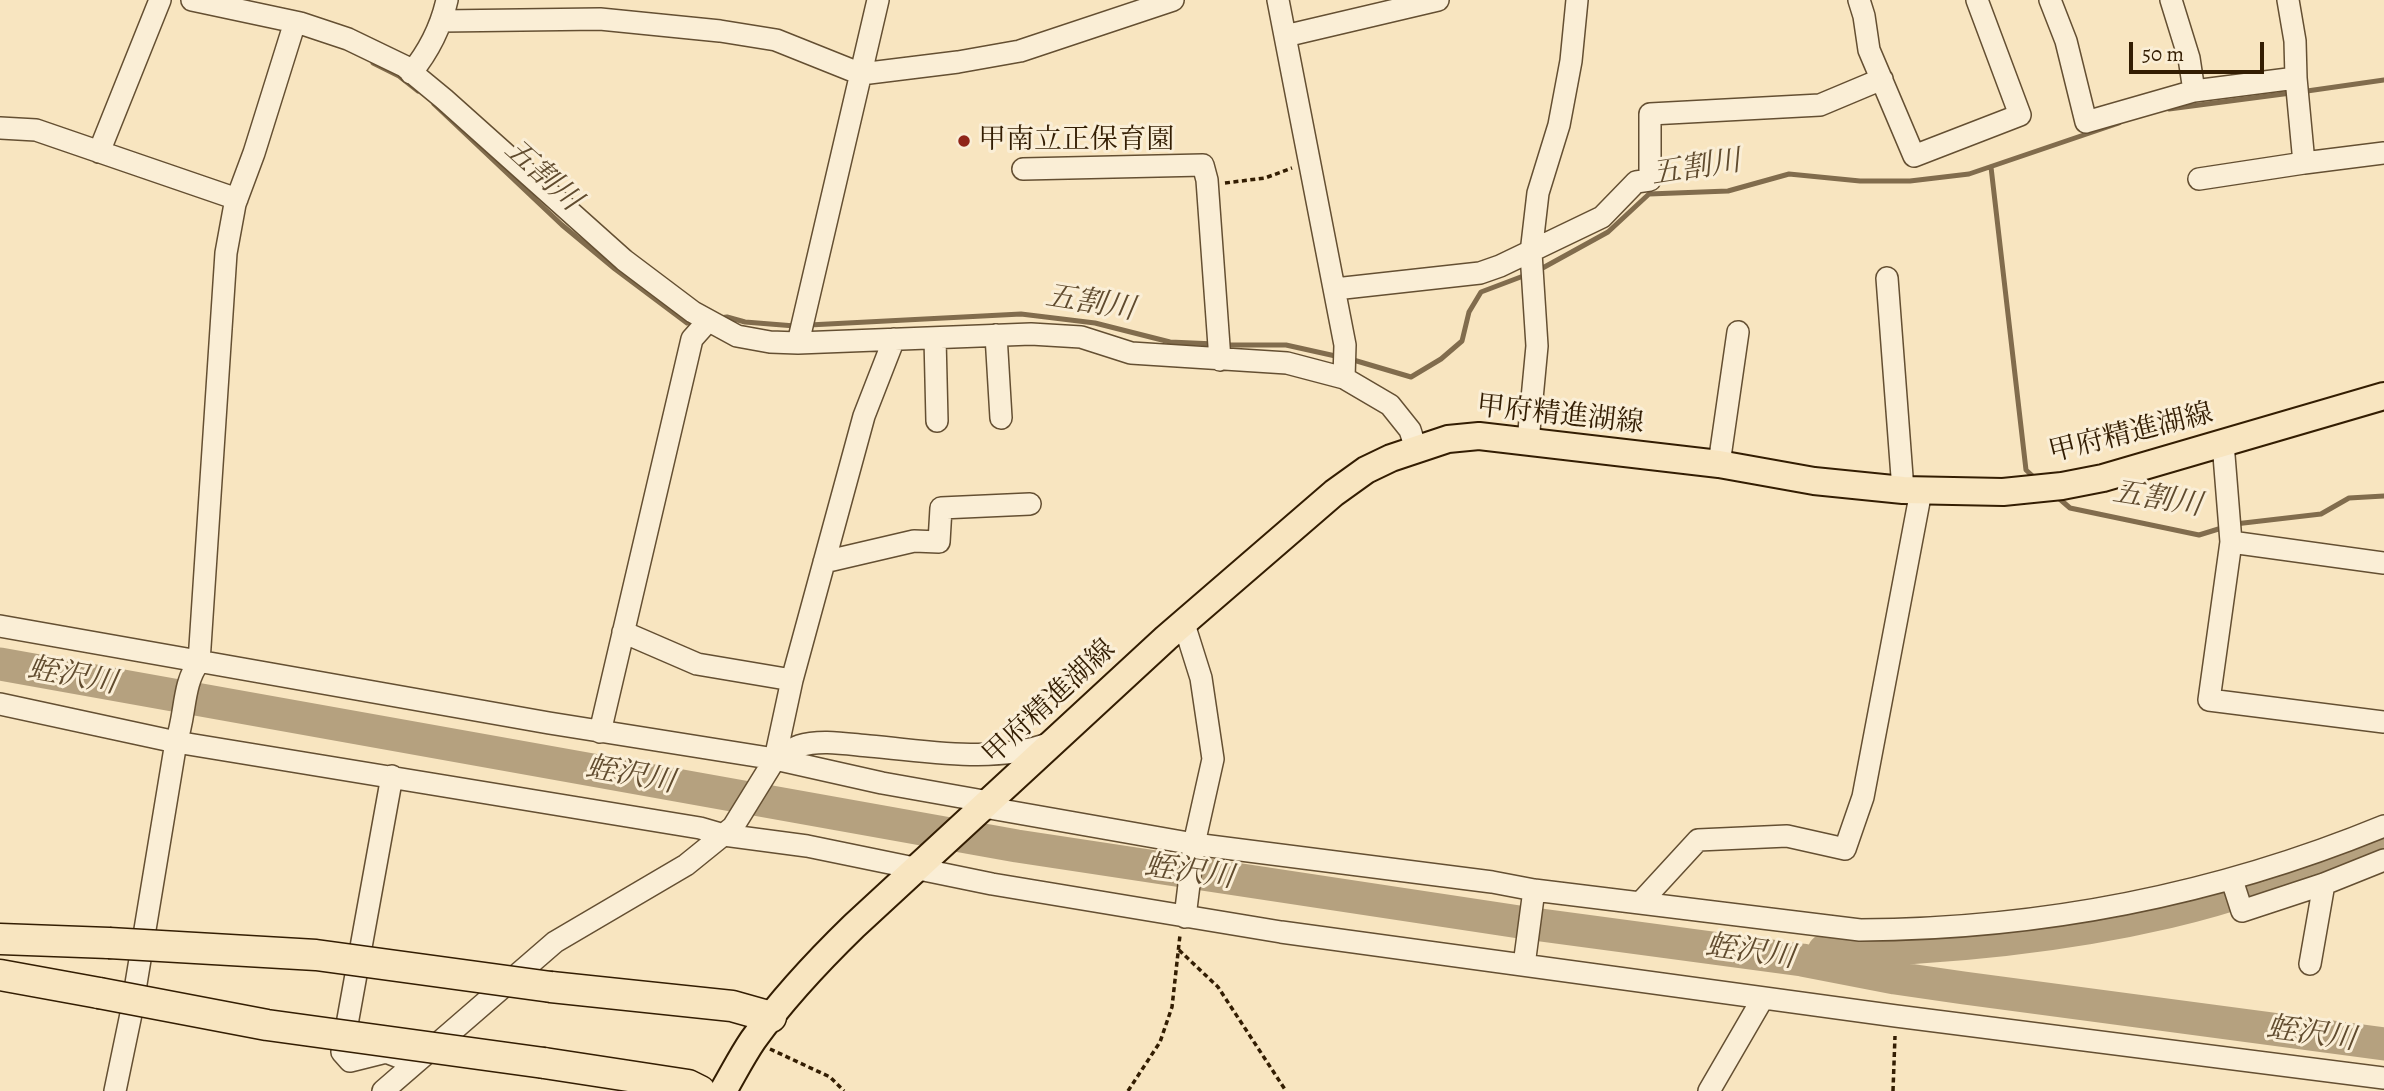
<!DOCTYPE html>
<meta charset="utf-8">
<style>
body{margin:0}
#map{position:relative;width:2384px;height:1091px;overflow:hidden;background:#f8e5c0;font-family:Alegreya,serif}
canvas{display:block}
.scale{position:absolute;left:2129px;top:42px;width:135px;height:32px;box-sizing:border-box;border:4px solid #331d02;border-top:0;padding-left:9px;font-size:21px;line-height:24px;white-space:nowrap;color:#331d02;-webkit-text-stroke:5px #faeed6;paint-order:stroke}
</style>
<div id="map">
<canvas width="2384" height="1091"></canvas>
<div class="scale">50 m</div>
</div>
<script>
const ctx = document.querySelector('canvas').getContext('2d');
ctx.lineJoin = 'round';
function strokePath(path, color, width, dash) { ctx.strokeStyle = color; ctx.lineWidth = width; ctx.lineCap = dash ? 'butt' : 'round'; ctx.setLineDash(dash || []); ctx.stroke(path); }
function label(font, color, halo, rows, align = 'center') {
  ctx.font = font + ' Alegreya,"Noto Serif JP",serif'; ctx.lineWidth = 6; ctx.setLineDash([]); ctx.textBaseline = 'middle'; ctx.strokeStyle = halo; ctx.fillStyle = color; for (const [text, x, y, turn = 0] of rows) {
    ctx.save(); ctx.translate(x, y); ctx.rotate((+turn || 0) * Math.PI / 180); ctx.textAlign = isNaN(turn) ? turn : align; if (halo) ctx.strokeText(text, 0, 0); ctx.fillText(text, 0, 0); ctx.restore();
  }
}
strokePath(new Path2D(`
 M373 63 399 76 418 91
 M2300 92 2384 80
 M434 104 562 225 615 269 687 323 695 322
 M2169 109 2291 93
 M1991 167 2026 470 2037 480
 M1539 270 1608 232 1649 194 1728 191 1789 174 1860 181H1910L1969 174 2119 123
 M719 318 727 317 745 322 795 326
 M809 325 1021 314 1095 323 1170 342 1215 344
 M1225 345H1286L1340 357
 M1350 359 1411 377 1441 359 1462 341 1469 312 1481 292 1526 275
 M2055 495 2070 508 2199 535 2225 527
 M2235 524 2321 514 2349 498 2384 496`), '#816c4d', 5);
strokePath(new Path2D(`
 M0 664 1017 846 1526 923 1802 960 1895 978 1964 988 2384 1044
 M1824 951C1938 949 2056 938 2168 912 2242 895 2314 868 2384 839`), '#b5a17f', 33);
const minor = new Path2D(`
 M192 0 300 23 348 39 404 66 444 99 624 260 693 312 737 336 770 342 798 343 1031 334 1081 337 1131 353 1287 363 1344 378 1390 405 1410 430 1416 449
 M1278 0 1345 345 1344 378
 M1859 0 1864 16 1869 50 1914 156 2020 115 1977 0
 M2050 0 2066 41 2086 122 2194 91 2296 78 2295 41 2288 0
 M2171 0 2189 58 2194 91
 M442 21 600 19 720 31 776 40 861 74 958 62 1020 51 1173 0
 M1285 36 1438 0
 M411 73C429 51 441 27 447 0
 M0 128 36 130 237 199
 M99 152 160 0
 M2304 163 2384 153
 M1023 169 1203 165 1207 180 1220 360
 M2199 179 2304 163 2296 78
 M1887 278 1903 490
 M1335 289 1480 273 1500 266 1602 217 1636 182 1650 180V114L1820 105 1882 79
 M996 335 1001 418
 M935 338 937 421
 M798 343 878 0
 M1528 441 1537 346 1531 253 1538 193 1559 125 1571 61 1577 0
 M2223 443 2231 542 2209 700 2384 722
 M1719 464 1738 332
 M2231 542 2384 563
 M824 562 914 541 939 542 941 508 1030 504
 M1184 624 1201 678 1213 759 1194 844 1185 917
 M0 626 549 723 775 759 882 783 989 802
 M623 632 697 664 792 680
 M0 704 176 742 700 828 724 835 807 846 992 884 1281 932 1896 1016 2384 1078
 M600 732 692 339 708 321
 M775 759C783 755 791 749 799 746 820 739 847 744 869 746 929 751 993 764 1051 743
 M392 776 342 1052 350 1061 386 1052 399 1057
 M984 807 1194 844 1492 882 1534 890 1860 930C2042 929 2216 895 2384 826
 M2232 880 2242 911 2324 884 2384 860
 M1641 902 1698 840 1787 836 1845 849 1863 797 1921 491
 M2310 964 2324 884
 M1524 965 1534 890
 M115 1091 131 1014 176 742C186 716 182 684 199 662L226 253 235 204 254 153 295 22
 M383 1091 555 942 686 865 733 827 775 759 792 680 864 416 894 339
 M1709 1091 1763 998`);
const major = new Path2D(`
 M723 1091C733 1074 742 1056 753 1040 783 998 818 961 854 926L1166 638 1334 493 1366 470 1391 458 1448 439 1479 436 1719 464 1814 481 1903 490 2003 492 2062 486 2103 478 2384 396`);
const highway = new Path2D(`
 M0 939 109 943
 M0 975 99 993
 M551 987 732 1006 771 1017
 M544 1063 688 1085 700 1091`);
strokePath(minor, '#644f32', 24);
strokePath(major, '#331d02', 30);
strokePath(highway, '#331d02', 33);
strokePath(new Path2D(`
 M1225 183 1265 178 1292 168
 M1179 950 1218 987 1286 1091
 M770 1049 830 1077 844 1091
 M1128 1091 1160 1042 1172 1007 1180 935
 M1893 1091 1895 1036`), '#331d02', 3.5, [5, 3.5]);
strokePath(minor, '#faeed6', 21);
strokePath(major, '#f8e5c0', 26);
strokePath(highway, '#f8e5c0', 30);
const highwayBridge = new Path2D(`
 M109 943 316 955 551 987
 M99 993 267 1025 544 1063`);
strokePath(highwayBridge, '#331d02', 33, []);
strokePath(highwayBridge, '#f8e5c0', 30);
for (const [x, y, r, color] of [
 [964,141,7,"#8f2418"]
]) { const dot = new Path2D(); dot.arc(x, y, r, 0, 2 * Math.PI); ctx.fillStyle = color; ctx.fill(dot); strokePath(dot, '#faeed6', 2.5); }
label('28px', '#331d02', '#faeed6', [
 ["甲南立正保育園",978,141]
], 'left');
label('28px', '#331d02', '#faeed6', [
 ["甲府精進湖線",1560,416,6],
 ["甲府精進湖線",2131,434,-14],
 ["甲府精進湖線",1050,703,-43]
]);
label('italic 30px', '#604b2e', '#faeed6', [
 ["五割川",1696,169,-9],
 ["五割川",542,176,42],
 ["五割川",1090,304,9],
 ["五割川",2157,500,9],
 ["蛭沢川",72,677,10],
 ["蛭沢川",630,776,10],
 ["蛭沢川",1189,873,8],
 ["蛭沢川",1750,953,8],
 ["蛭沢川",2311,1035,8]
]);
</script>
